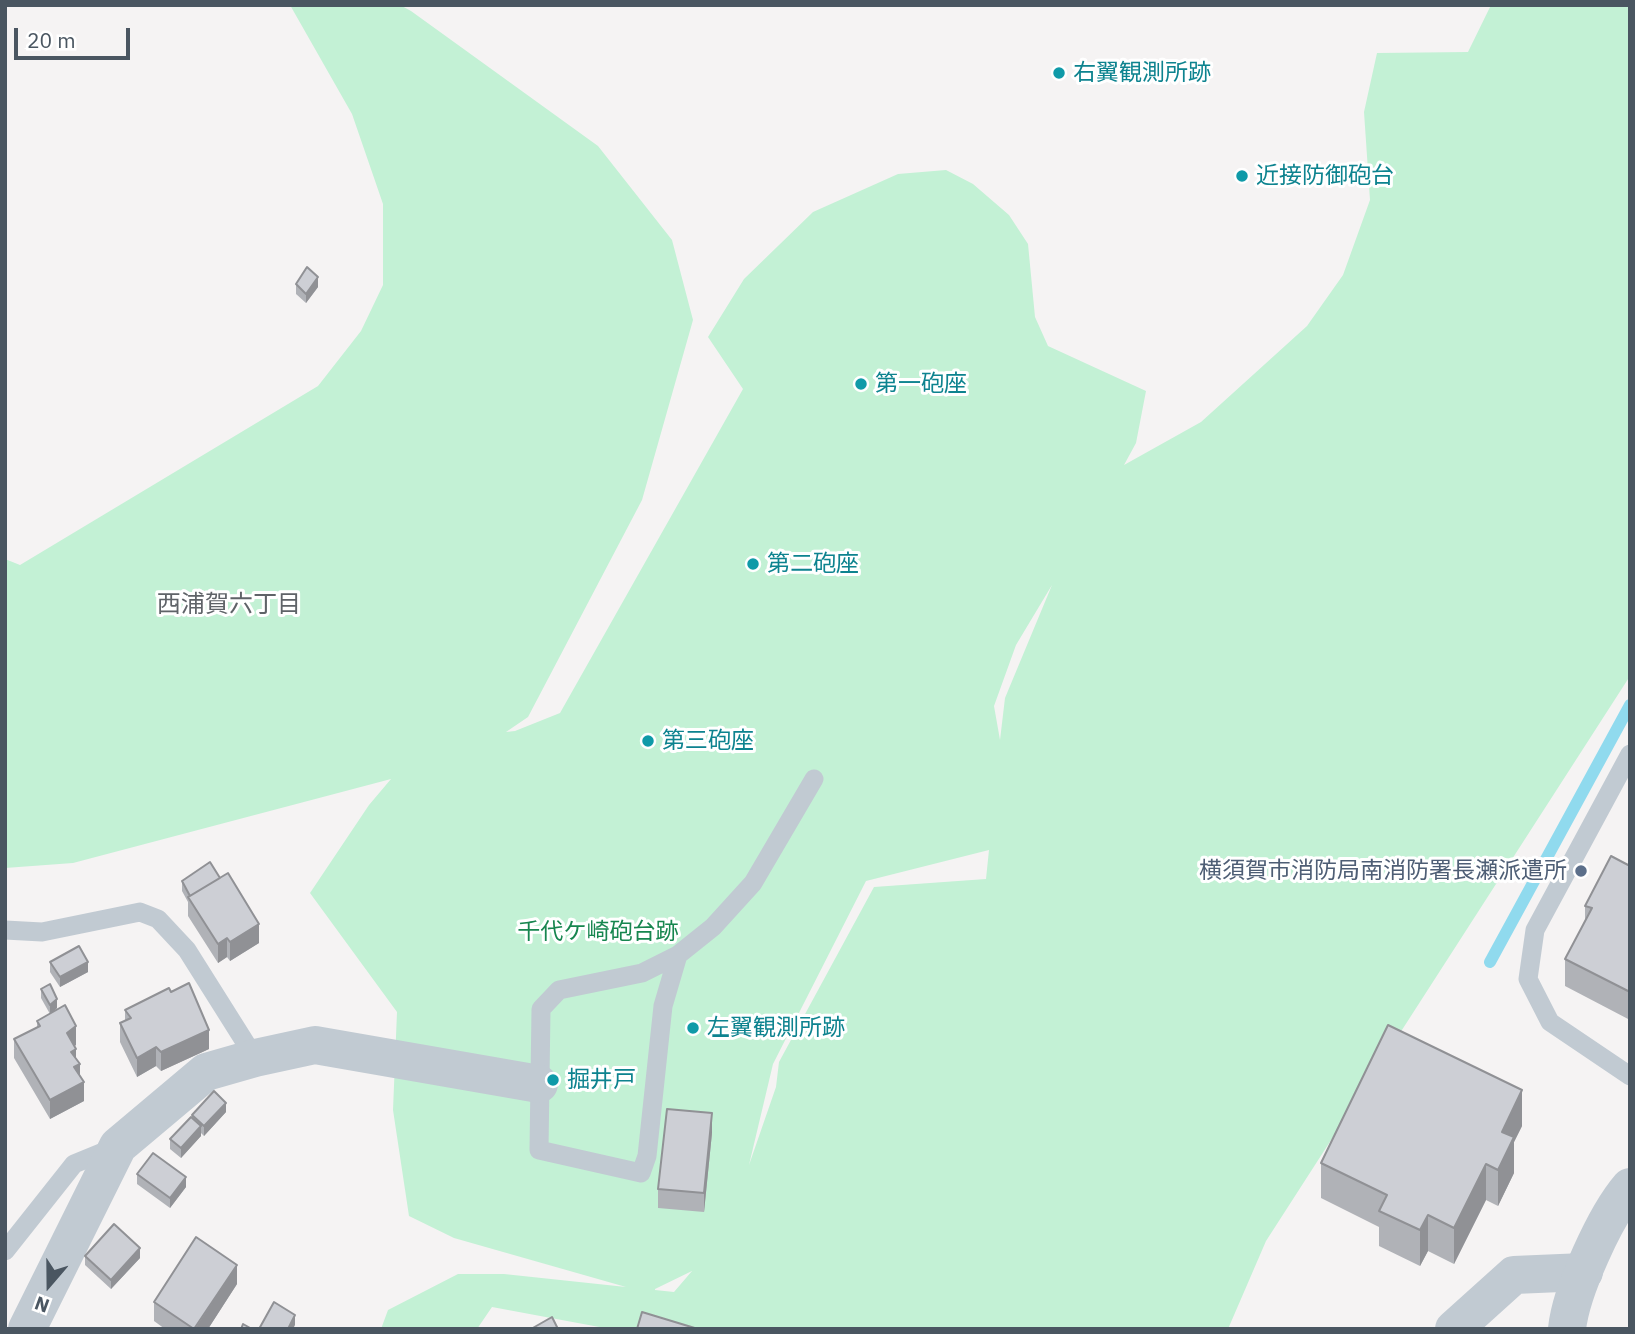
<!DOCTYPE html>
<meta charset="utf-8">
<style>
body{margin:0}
#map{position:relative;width:1635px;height:1334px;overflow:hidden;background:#f5f3f3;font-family:"IBM Plex Sans",sans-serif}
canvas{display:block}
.frame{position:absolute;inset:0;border:7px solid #4a5661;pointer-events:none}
.north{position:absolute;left:14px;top:1250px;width:70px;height:70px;-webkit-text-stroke:5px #fff;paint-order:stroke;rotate:200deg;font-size:19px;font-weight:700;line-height:28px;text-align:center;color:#4a5661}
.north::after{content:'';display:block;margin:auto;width:24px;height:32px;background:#4a5661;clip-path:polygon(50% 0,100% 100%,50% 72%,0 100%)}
.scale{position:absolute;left:14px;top:28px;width:116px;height:32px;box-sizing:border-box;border:4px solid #4a5661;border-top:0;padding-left:9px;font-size:21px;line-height:24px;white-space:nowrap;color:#4a5661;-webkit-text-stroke:5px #fff;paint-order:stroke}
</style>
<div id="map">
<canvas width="1635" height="1334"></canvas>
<div class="frame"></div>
<div class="north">N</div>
<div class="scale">20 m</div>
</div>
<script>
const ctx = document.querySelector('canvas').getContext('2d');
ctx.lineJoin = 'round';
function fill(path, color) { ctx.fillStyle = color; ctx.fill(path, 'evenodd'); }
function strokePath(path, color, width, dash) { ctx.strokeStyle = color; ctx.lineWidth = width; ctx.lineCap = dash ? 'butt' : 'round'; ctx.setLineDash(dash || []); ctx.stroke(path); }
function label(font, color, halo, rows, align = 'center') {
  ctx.font = font + ' "IBM Plex Sans","Noto Sans JP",sans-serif'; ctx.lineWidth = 6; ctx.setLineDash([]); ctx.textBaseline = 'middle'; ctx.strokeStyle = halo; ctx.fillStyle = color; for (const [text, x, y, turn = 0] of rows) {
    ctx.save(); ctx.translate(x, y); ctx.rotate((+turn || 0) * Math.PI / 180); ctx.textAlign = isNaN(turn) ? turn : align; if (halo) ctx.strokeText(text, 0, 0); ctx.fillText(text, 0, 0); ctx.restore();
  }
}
fill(new Path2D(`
 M290 5H400L411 11 598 146 672 240 693 320 642 500 528 717 506 732 515 731 560 713 743 389 708 337 744 279 813 212 898 174 946 170 973 184 1009 215 1028 244 1035 317 1048 346 1146 391 1136 443 1124 465 1201 422 1307 326 1343 275 1370 200 1364 112 1377 53 1468 52 1491 5H1630V676L1266 1241 1228 1329H610L492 1307 477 1329H381L388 1310 458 1274H504L626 1287 454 1238 409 1216 393 1110 397 1012 310 893 369 805 391 779 73 863 5 868V559L20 565 318 386 361 331 383 285V204L352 114ZM1052 585 1005 698 1000 740 994 706 1016 645ZM989 850 986 879 874 887 779 1062 776 1087 749 1165 773 1064 866 881ZM692 1271 674 1292 655 1290V1289Z`), '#c3f1d5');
strokePath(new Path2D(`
 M1490 962 1630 705`), '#90daee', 12);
strokePath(new Path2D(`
 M1630 754 1535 930 1528 979 1550 1022 1630 1076
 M5 930 42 932 140 912 158 919 187 950 255 1058
 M678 955 642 973 559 990 541 1009 539 1150 641 1173 647 1156 663 1006 678 955 713 927 753 883 814 779
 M5 1251 74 1164 113 1148`), '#c1cad2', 19);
strokePath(new Path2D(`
 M27 1329 118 1146 206 1072 255 1058 315 1045 539 1084
 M1454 1329 1514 1275 1584 1272`), '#c1cad2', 38);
strokePath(new Path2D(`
 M1567 1329C1571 1291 1605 1216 1630 1187`), '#c1cad2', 38);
fill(new Path2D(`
 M296 284 318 287 306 303 296 294Z
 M1630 866V1020L1565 986V959L1585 922V906Z
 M182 881 259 943 230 961 227 957 218 963 188 916V902L182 891Z
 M50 962 88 972 60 987 50 972Z
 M41 989 57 1008 52 1013 76 1045 74 1046 76 1059 84 1101 50 1119 14 1058V1039L37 1028V1021L50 1014 41 998Z
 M171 992 209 1049 161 1071 156 1066 137 1077 120 1042V1023L125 1021V1010Z
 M226 1112 204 1136 201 1133V1136L181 1158 170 1149V1139L192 1118V1115Z
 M1522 1126 1514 1142V1173L1498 1206 1486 1200 1454 1264 1428 1251 1420 1266 1379 1246V1227L1321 1198V1163Z
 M712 1133 704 1212 658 1208V1189Z
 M137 1174 186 1187 170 1208 137 1184Z
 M85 1256 140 1258 111 1289 85 1265Z
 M237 1284 208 1329H165L154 1321V1302Z`), '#b0b2b7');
fill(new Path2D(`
 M318 277V287L306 303V294Z
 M259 924V943L230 961V942Z
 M227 938V957L218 963V944Z
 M88 962V972L60 987V977Z
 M57 999V1008L50 1015V1005Z
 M76 1026V1045L67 1052V1033Z
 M209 1030V1049L161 1071V1052Z
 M156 1047V1066L137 1077V1058Z
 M76 1049V1066L80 1064V1083L74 1086 71 1052Z
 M84 1082V1101L50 1119V1100Z
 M1522 1090V1126L1514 1142V1173L1498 1206V1170L1502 1132Z
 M226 1103V1112L204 1136V1126Z
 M712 1113V1133L704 1212V1193Z
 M201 1126V1136L181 1158V1148Z
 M1486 1164V1200L1454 1264V1228Z
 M186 1177V1187L170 1208V1198Z
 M1428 1215V1251L1420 1266V1230Z
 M140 1248V1258L111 1289V1280Z
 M237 1265V1284L208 1329H195Z
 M295 1315V1325L293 1329H288Z`), '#909195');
const building = new Path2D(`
 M307 267 318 277 306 294 296 284Z
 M1611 856 1630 866V992L1565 959 1592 908 1585 906Z
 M210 862 220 878 190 896 182 881Z
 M228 873 259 924 230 942 227 938 218 944 188 897Z
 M79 946 88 962 60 977 50 962Z
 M189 983 209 1030 161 1052 156 1047 137 1058 120 1023 131 1018 125 1010 169 988 171 992Z
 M50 984 57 999 50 1005 41 989Z
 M65 1005 76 1026 67 1033 76 1049 71 1052 80 1064 74 1067 84 1082 50 1100 14 1039 40 1026 37 1021Z
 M1388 1025 1522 1090 1502 1132 1514 1137 1498 1170 1486 1164 1454 1228 1428 1215 1420 1230 1379 1211 1387 1195 1321 1163Z
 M214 1091 226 1103 204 1126 192 1115Z
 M667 1109 712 1113 704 1193 658 1189Z
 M191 1117 201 1126 181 1148 170 1139Z
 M153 1153 186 1177 170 1198 137 1174Z
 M114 1224 140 1248 111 1280 85 1256Z
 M196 1237 237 1265 194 1329 154 1302Z
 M274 1302 295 1315 288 1329H259Z
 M642 1312 698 1329H637Z
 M552 1317 558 1329H531Z
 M243 1324 252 1329H241Z`);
fill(building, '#cdcfd5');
strokePath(building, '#909195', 2);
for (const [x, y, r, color] of [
 [1059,73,7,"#0f9aa8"],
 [1242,176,7,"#0f9aa8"],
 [861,384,7,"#0f9aa8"],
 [753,564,7,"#0f9aa8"],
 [648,741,7,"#0f9aa8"],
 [1581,871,7,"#5c6f8a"],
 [693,1028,7,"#0f9aa8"],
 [553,1080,7,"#0f9aa8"]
]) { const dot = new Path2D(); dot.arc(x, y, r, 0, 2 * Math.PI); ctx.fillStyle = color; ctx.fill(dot); strokePath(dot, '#fff', 2.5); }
label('23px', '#0d838f', '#fff', [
 ["右翼観測所跡",1073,73],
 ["近接防御砲台",1256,176],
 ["第一砲座",875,384],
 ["第二砲座",767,564],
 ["第三砲座",662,741],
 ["左翼観測所跡",707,1028],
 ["掘井戸",567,1080]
], 'left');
label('23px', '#4e5e75', '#fff', [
 ["横須賀市消防局南消防署長瀬派遣所",1567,871]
], 'right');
label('23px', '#17864f', '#fff', [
 ["千代ケ崎砲台跡",598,932]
]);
label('24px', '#5f6368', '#fff', [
 ["西浦賀六丁目",229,605]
]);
</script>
